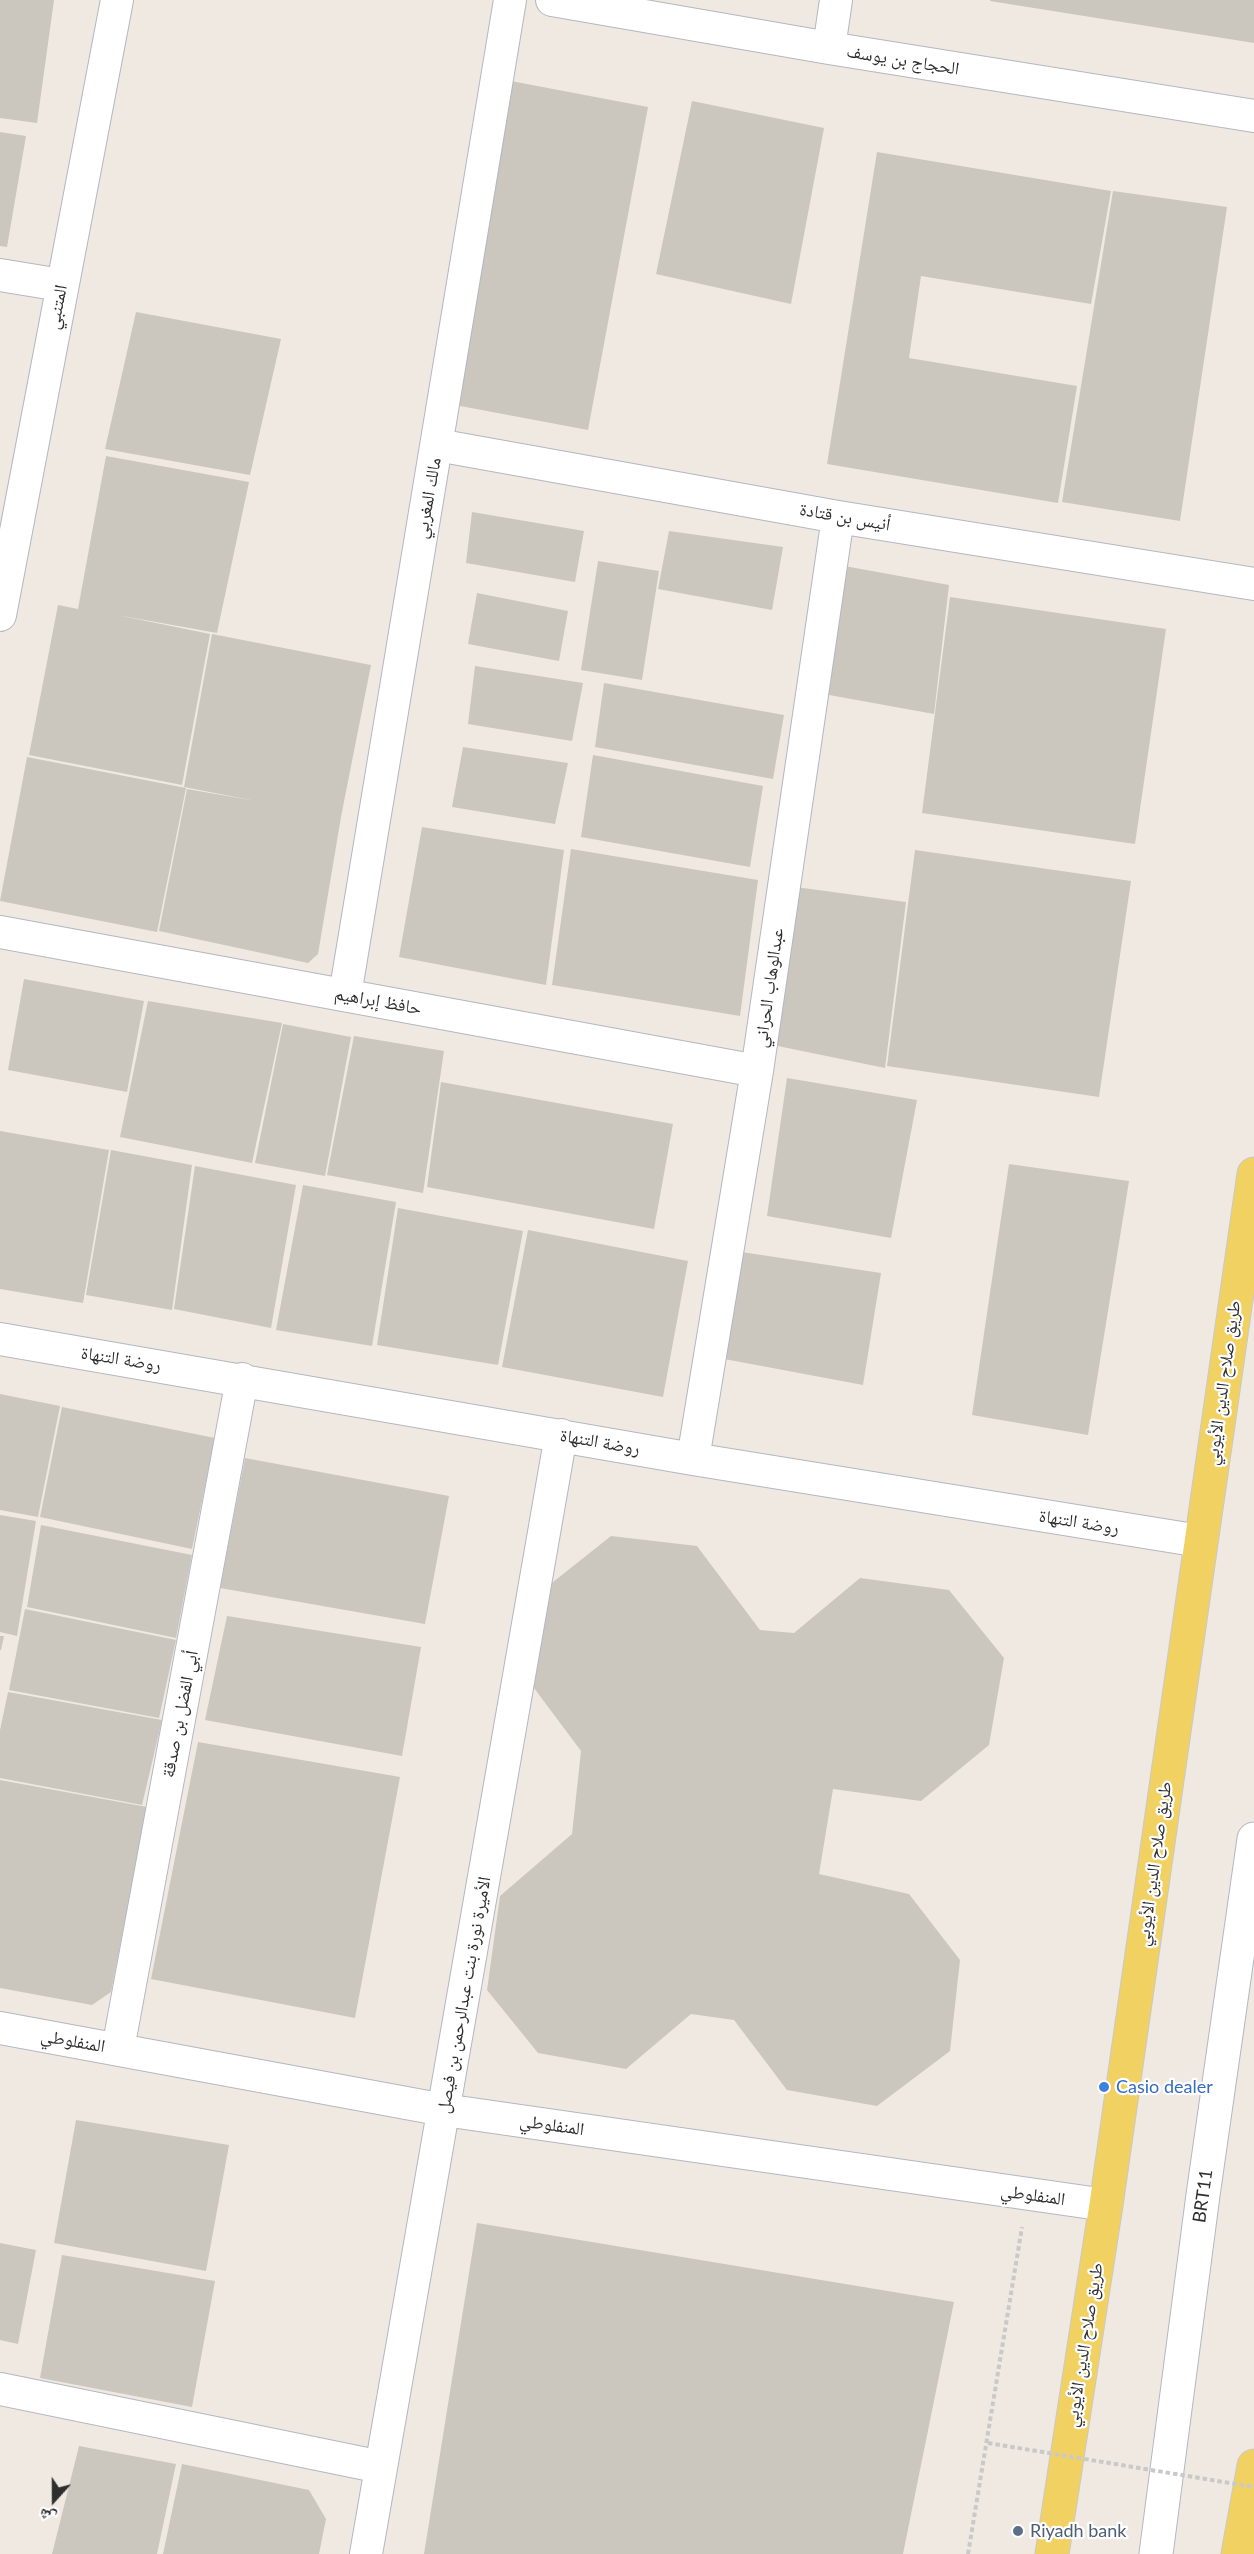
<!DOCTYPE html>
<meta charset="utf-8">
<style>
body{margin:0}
#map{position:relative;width:1254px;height:2554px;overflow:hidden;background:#efe9e1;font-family:Lato,"Noto Naskh Arabic",sans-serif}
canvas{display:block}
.north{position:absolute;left:24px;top:2470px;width:60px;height:60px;-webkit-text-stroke:4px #fff;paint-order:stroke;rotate:201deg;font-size:16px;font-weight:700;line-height:24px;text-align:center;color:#2e2e2e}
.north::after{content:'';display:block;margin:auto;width:21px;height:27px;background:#2e2e2e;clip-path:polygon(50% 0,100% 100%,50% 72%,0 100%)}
</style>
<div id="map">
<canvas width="1254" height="2554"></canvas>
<div class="north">ش</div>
</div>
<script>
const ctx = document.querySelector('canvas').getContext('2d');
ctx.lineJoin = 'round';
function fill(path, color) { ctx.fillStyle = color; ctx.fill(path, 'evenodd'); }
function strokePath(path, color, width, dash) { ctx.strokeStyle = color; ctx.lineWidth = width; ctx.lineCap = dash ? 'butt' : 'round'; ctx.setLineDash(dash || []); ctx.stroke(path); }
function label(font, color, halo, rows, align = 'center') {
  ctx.font = font + ' Lato,"Noto Naskh Arabic",sans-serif'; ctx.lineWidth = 4.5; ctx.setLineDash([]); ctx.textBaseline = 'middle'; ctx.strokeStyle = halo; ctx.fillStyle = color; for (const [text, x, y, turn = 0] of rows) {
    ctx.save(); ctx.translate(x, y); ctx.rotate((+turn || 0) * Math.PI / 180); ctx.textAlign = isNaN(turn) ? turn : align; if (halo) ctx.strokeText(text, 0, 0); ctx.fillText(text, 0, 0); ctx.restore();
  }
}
fill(new Path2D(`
 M0 0H54L37 123 0 118Z
 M990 0H1254V43L990 1Z
 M511 81 648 107 588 430 455 405Z
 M692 101 824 128 791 304 656 274Z
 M0 132 26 136 7 247 0 246Z
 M877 152 1111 191 1091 304 921 276 909 358 1077 386 1058 503 827 464Z
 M1113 191 1227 207 1180 521 1062 502Z
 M136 312 281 339 250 475 105 449Z
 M106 456 249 482 217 633 117 615 210 634 182 785 29 755 58 605 78 609Z
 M472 512 584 531 575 582 466 563Z
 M669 531 783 547 772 610 658 589Z
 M598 561 659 571 642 680 581 670Z
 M839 565 949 585 934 714 818 693Z
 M477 593 568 611 559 661 468 644Z
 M950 597 1166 629 1135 844 922 813Z
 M212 634 371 665 341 817 318 954 308 963 159 931 187 789 256 801 184 787Z
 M475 666 583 683 572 741 468 724Z
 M604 683 784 715 773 779 595 747Z
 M463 747 568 763 555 824 452 807Z
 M593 755 763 786 750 867 581 837Z
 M27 757 186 788 157 932 0 901Z
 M422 827 564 850 546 985 399 957Z
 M571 849 758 880 740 1016 552 985Z
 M915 850 1131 881 1099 1097 887 1066Z
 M796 887 906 902 885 1068 768 1044Z
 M24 979 144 1001 127 1092 8 1070Z
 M148 1001 282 1023 252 1163 120 1137Z
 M283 1024 351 1037 325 1176 255 1163Z
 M354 1036 444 1051 423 1193 327 1175Z
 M787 1078 917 1100 891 1238 767 1216Z
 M441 1082 673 1124 654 1229 427 1187Z
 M0 1131 109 1150 83 1303 0 1289Z
 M111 1150 192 1165 172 1310 86 1295Z
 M1009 1164 1129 1181 1088 1435 972 1415Z
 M195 1166 296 1185 271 1328 174 1309Z
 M303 1185 396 1202 372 1346 276 1330Z
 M398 1208 523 1231 498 1365 377 1345Z
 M528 1230 688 1261 663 1397 502 1367Z
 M735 1251 881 1273 863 1385 719 1358Z
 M0 1394 60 1406 38 1517 0 1510Z
 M62 1407 215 1438 192 1549 40 1517Z
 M245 1458 449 1496 425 1624 220 1588Z
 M0 1515 36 1521 17 1636 0 1632Z
 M41 1525 192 1555 176 1638 27 1607Z
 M611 1536 697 1546 760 1630 794 1633 860 1578 949 1590 1004 1658 989 1745 921 1801 833 1789 819 1874 909 1894 960 1960 950 2051 877 2106 787 2090 734 2020 691 2014 626 2069 538 2053 487 1990 500 1896 572 1834 581 1751 531 1684 543 1590Z
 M25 1609 176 1640 159 1718 9 1690Z
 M227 1616 421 1647 402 1756 205 1720Z
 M0 1636H4L1 1650H0Z
 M8 1692 162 1720 142 1805 0 1778V1730Z
 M198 1742 400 1777 355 2018 151 1979Z
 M0 1780 147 1807 111 1992 92 2005 0 1988Z
 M76 2120 229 2145 206 2271 54 2243Z
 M477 2223 954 2302 903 2554H424Z
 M0 2243 36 2250 18 2344 0 2340Z
 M62 2255 215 2281 192 2407 40 2378Z
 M79 2446 176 2464 157 2554H52Z
 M182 2464 309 2490 326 2519 319 2554H163Z`), '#cbc7bf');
const street = new Path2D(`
 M552 0 829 48 1254 116
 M829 48 836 0
 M0 275 61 285
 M437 445 838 517 1254 584
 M0 615 117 0
 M0 932 757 1071
 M345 995 510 0
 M0 1339 693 1459 1200 1541
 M693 1459 757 1071 838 517
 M0 2028 444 2110 1106 2205
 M118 2049 242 1379
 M0 2389 381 2467
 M366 2554 561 1435`);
const secondary = new Path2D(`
 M1156 2554 1203 2195 1254 1839`);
const primary = new Path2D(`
 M1052 2554 1106 2205 1254 1174
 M1238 2554 1254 2466`);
strokePath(street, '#b4b7c1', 34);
strokePath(secondary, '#b4b7c1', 35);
strokePath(primary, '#c9c9c9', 35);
strokePath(new Path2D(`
 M968 2554 1022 2227`), '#c9c9c9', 4, [4.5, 3]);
strokePath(street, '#fff', 32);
strokePath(secondary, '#fff', 33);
strokePath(primary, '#f2d163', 33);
strokePath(new Path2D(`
 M988 2443 1254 2487`), '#c9c9c9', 4, [4.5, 3]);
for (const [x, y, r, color] of [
 [1104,2087,6,"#3f7fe0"],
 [1018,2531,6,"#5c6f8a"]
]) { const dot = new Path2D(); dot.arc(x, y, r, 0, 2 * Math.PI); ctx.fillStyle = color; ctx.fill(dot); strokePath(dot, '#fff', 2); }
label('18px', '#2e2e2e', '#fff', [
 ["الحجاج بن يوسف",903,60,9],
 ["المتنبي",57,307,-79],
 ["مالك المغربي",428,498,-80],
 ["أنيس بن قتادة",845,517,10],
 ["عبدالوهاب الحراني",769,988,-82],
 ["حافظ إبراهيم",378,1001,10],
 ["روضة التنهاة",121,1359,9],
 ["طريق صلاح الدين الأيوبي",1223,1383,-82],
 ["روضة التنهاة",600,1442,10],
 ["روضة التنهاة",1079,1522,9],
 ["أبي الفضل بن صدقة",180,1714,-79],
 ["طريق صلاح الدين الأيوبي",1154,1864,-82],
 ["الأميرة نورة بنت عبدالرحمن بن فيصل",464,1995,-80],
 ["المنفلوطي",73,2041,10],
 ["المنفلوطي",552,2125,8],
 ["المنفلوطي",1033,2195,8],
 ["BRT11",1203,2196,-82],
 ["طريق صلاح الدين الأيوبي",1084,2345,-81]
]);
label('18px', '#366cbe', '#fff', [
 ["Casio dealer",1116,2087]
], 'left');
label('18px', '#4e5e75', '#fff', [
 ["Riyadh bank",1030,2531]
], 'left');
</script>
